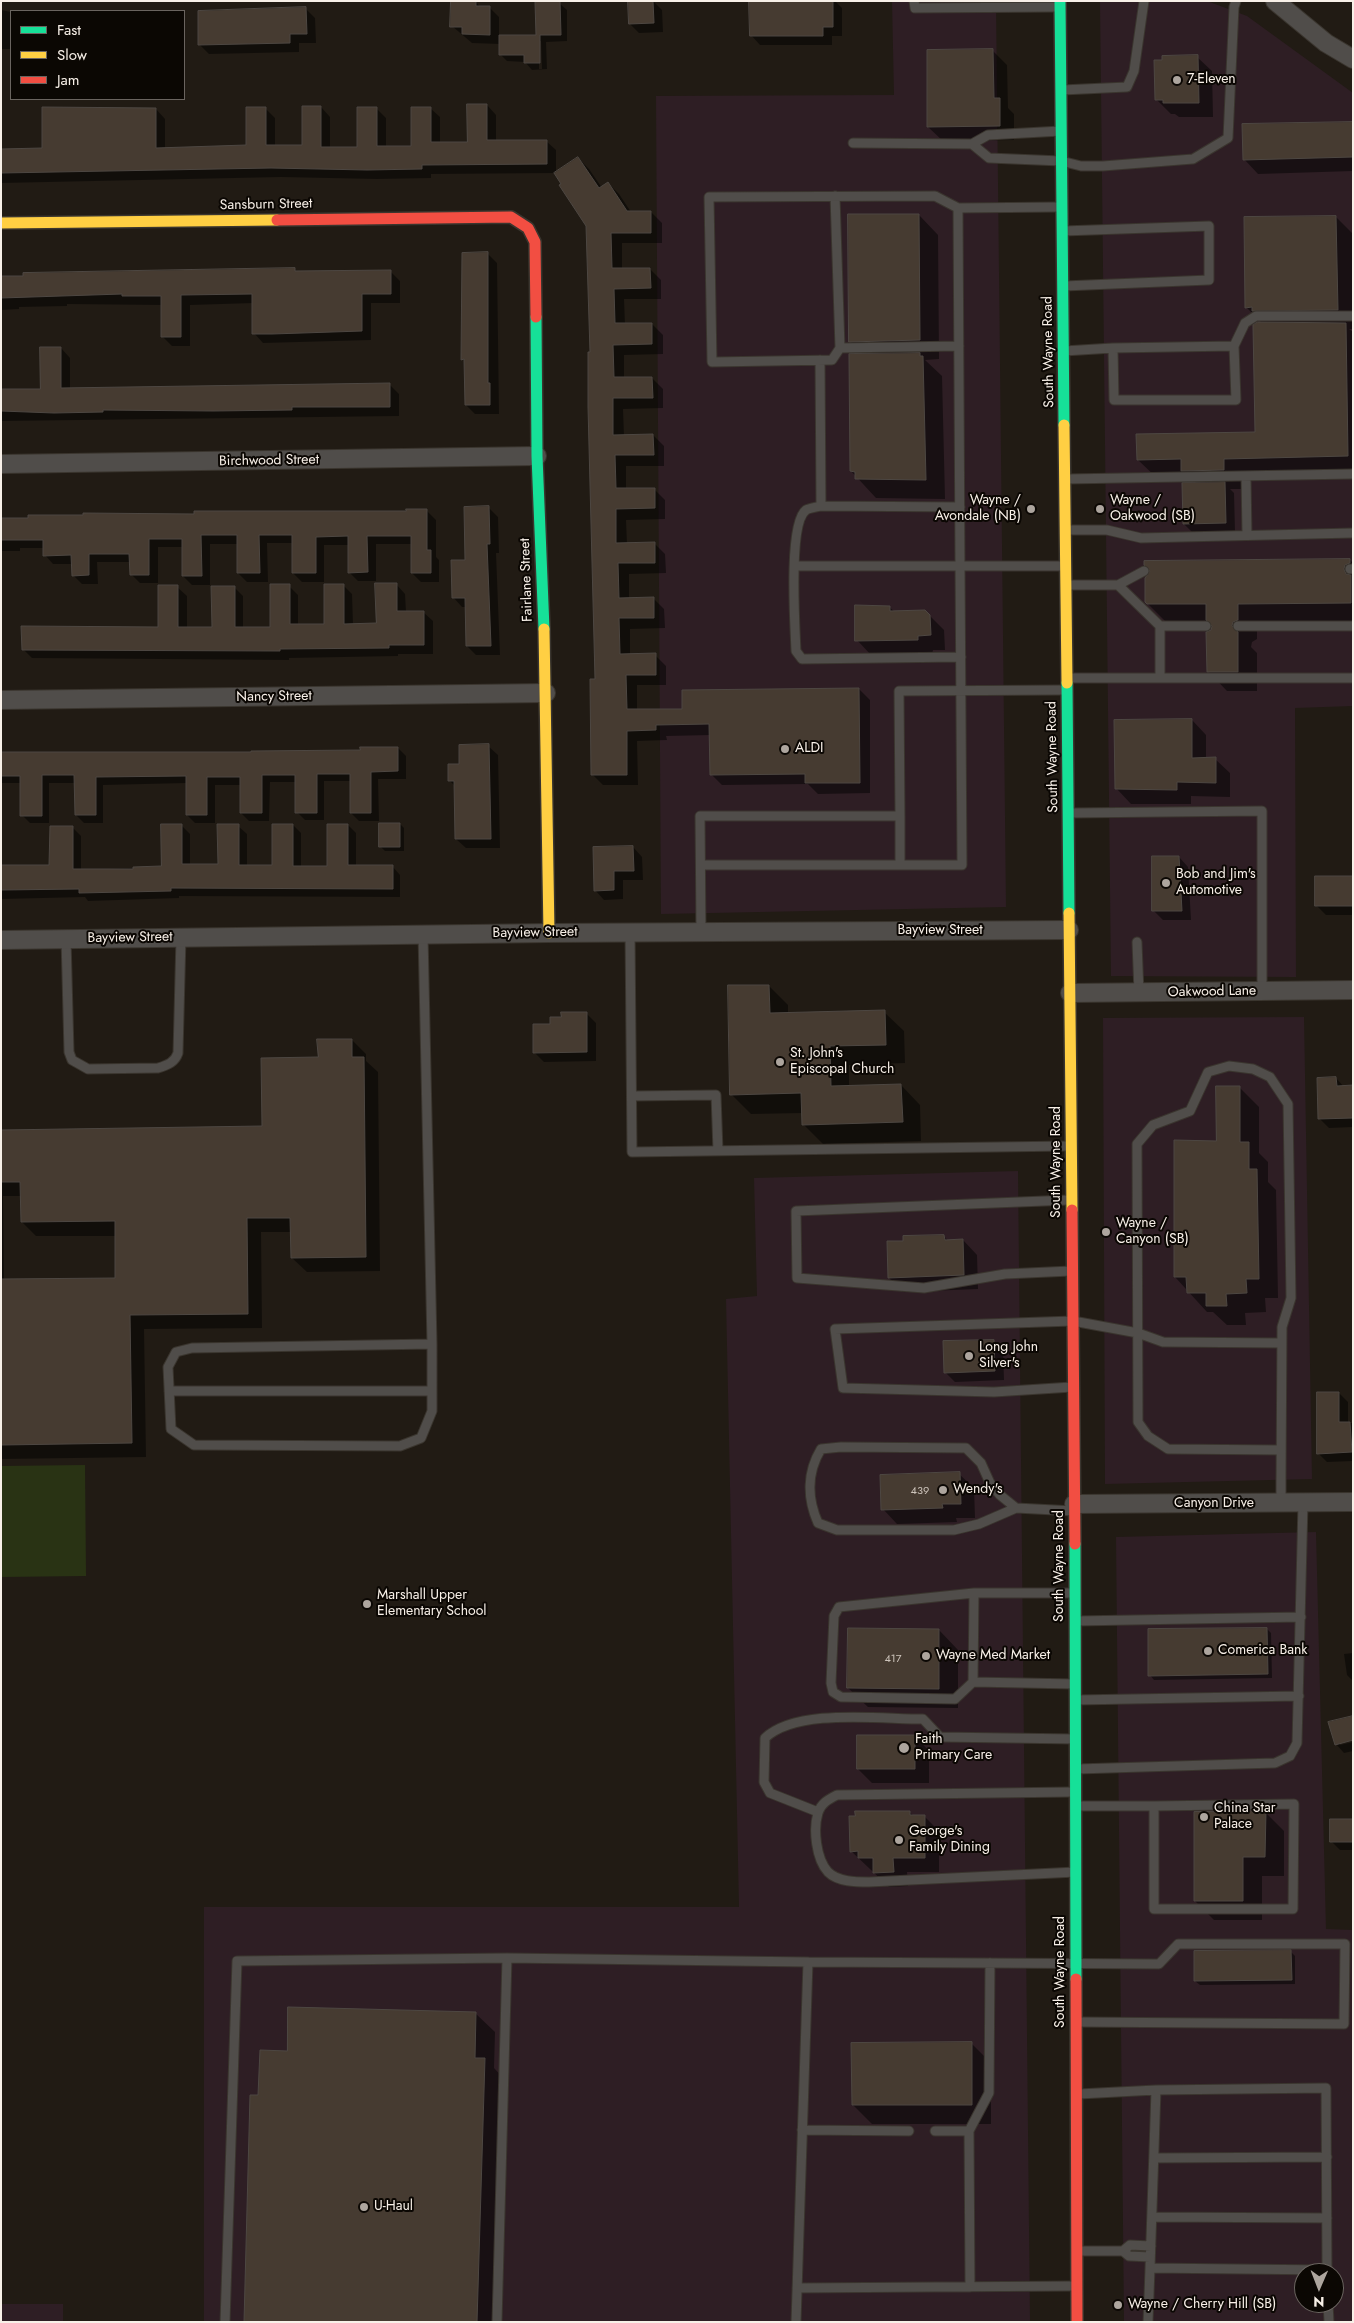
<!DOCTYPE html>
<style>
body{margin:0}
#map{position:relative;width:1354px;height:2323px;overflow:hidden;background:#211b14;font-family:Jost,sans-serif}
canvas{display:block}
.frame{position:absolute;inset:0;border:2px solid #f8f0e8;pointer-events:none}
.legend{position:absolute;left:10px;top:10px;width:175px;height:90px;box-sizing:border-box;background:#0b0703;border:1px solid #6a645f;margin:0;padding:6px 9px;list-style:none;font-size:15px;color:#f8f0e8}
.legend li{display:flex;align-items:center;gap:10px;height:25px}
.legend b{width:25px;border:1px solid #6a645f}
.north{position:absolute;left:1294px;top:2263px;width:50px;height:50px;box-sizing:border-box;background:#0b0703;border:1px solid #6a645f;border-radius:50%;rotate:181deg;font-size:14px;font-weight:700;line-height:20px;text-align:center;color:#f8f0e8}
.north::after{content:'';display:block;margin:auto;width:18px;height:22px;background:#ada59e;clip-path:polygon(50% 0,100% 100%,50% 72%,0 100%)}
</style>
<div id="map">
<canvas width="1354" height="2323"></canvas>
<div class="frame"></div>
<ul class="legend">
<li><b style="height:6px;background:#16e098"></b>Fast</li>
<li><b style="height:6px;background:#ffcf43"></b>Slow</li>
<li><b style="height:6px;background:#f24e42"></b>Jam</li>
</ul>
<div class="north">N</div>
</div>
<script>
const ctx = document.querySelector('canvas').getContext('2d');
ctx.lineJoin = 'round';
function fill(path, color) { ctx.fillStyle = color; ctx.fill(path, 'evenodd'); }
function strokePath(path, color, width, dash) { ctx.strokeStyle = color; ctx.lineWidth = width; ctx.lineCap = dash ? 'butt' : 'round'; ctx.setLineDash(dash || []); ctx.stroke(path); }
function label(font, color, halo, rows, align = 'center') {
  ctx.font = font + ' Jost,sans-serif'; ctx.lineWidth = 4; ctx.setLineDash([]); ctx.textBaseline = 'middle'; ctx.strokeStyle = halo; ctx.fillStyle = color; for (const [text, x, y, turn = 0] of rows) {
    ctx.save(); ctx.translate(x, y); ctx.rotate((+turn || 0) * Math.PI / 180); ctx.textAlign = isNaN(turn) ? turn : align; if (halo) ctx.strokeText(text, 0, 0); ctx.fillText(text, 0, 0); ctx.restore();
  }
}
fill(new Path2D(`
 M892 1H996L1006 907 661 914 656 96 894 95Z
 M1100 1H1207L1247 16 1353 93V706L1295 708 1296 977 1111 976Z
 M1304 1017 1312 1479 1105 1484 1103 1018Z
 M1018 1171 1030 2322H204V1907H739L726 1299 757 1296 754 1178Z
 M1316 1532 1326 1929 1353 1930V2322H1124L1116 1537ZM1304 2273H1334V2303H1304Z
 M1 2304H63V2322H1Z`), '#2e1e24');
fill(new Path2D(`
 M85 1465 86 1576 1 1577V1466Z`), '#293314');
fill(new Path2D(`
 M653 1 662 10 663 32 639 33 630 24Z
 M750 1H835L842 8V36H832V45H760L751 35Z
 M476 2 481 8H490L499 17V36H537L559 3 567 10V41L546 42 547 69 532 70 525 62 507 61 500 54V44L472 43 452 26ZM539 41H541L542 69H539Z
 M306 9 315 18 316 43H299V52L209 54 199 44Z
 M1 10 11 12V49H1Z
 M993 51 1007 65 1008 108 1014 114V140L943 141 928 127Z
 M1197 57 1212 71 1213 117H1179L1175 114H1171L1156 99 1163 61Z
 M487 105 496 115V141H546L556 150V173L431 174V178L377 179 281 177 1 183V150L43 149 156 109 165 119V149L247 146 265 108 275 118V147L303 146 321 107 330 117V148H358L376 108 386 118V147H412L430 108 440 117V143H469Z
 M1353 123V171L1258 174 1244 159Z
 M578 158 589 169 602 188 608 183 619 194 631 212H651L662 223V243H622V269H650L661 280V299H624L625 325 652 324 663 335V354L624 355V379L652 378 663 389V408L623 409 624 436 653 435 664 446V466H626V489H654L665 500V519L626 520 627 544 654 543 665 554 666 573 629 574V599L653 598 664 609 665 628 630 629V655H655L666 666V685H637V711L683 710 859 689 870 700V793L818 794 808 784 722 785 711 774V735L666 736 667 740 637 741 638 785H603L592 774 597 681 592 354 587 225Z
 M919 215 938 235 939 359 925 360 942 376 945 499 876 498 851 471 864 355 850 341Z
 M1336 217 1353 234V329H1349L1353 332V476L1243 477V489H1230L1234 493 1235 532 1193 533 1184 524 1197 484 1191 478 1158 479 1138 460 1256 433 1263 324 1246 307Z
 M488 254 497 263 499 414H475L466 405V362L462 359Z
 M294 270 296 272 390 271 400 281V303H371V340L263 343 254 333V303L190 305V346H172L162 336V305L67 304V306L19 307V309L1 310V278Z
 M61 348 70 358V389L389 384 399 394V416L1 421V388L8 391 41 390Z
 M489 508 498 517 499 553H496L500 655H476L467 646 466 607H462L453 597Z
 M427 511 436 520V557L439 560V582H421L412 573V544H376V581H358L349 572V545H324V582H302L293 573V543H267L268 582H247L238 573V544H210V585H192L183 576V547H158V583H140L131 574V562H97L98 584H82L73 575V564H53L45 555 44 548H20V551H2L1 585V519Z
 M1350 560 1353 563V622L1257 623V639L1252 642 1251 647 1257 653V691H1227L1208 671 1214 625 1211 623H1167L1148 604Z
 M396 584 405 594 406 612H423L433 621V654H398V656L289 658V660L32 658 23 649 159 628 177 587 187 596V628H213L234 587 243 596V628H271L289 586 298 595V626H325L343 585 352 594 353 625H377Z
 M889 607 895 612 925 611 944 630 945 650H933L932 654 871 655 857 640Z
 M1192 720 1206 735V759H1215L1230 773V797L1191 796V804H1131L1117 789Z
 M488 746 498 755 500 848H466L456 839V787L449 780 461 766Z
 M398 748 406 756V779H378L379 821H359L351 813V781H324V820H305L297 812 296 782H270L269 821H249L241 813V785H215V823H195L187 815V783L103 785V823H84L76 815V783H49V823H30L22 815 21 783H1V753L252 754Z
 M400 824 404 828V851H385L380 846Z
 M293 825 301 833V867H328L348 825 356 833V866H392L400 875V897L179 896V898L88 901 85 897 1 899V867L51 866 73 828 81 836V870L162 867 182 826 190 834V865H219L238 826 247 834V866H273Z
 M633 847 642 857 643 880H623V899L604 900 595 890Z
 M1179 857 1188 867 1191 920H1163L1154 911Z
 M1353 877V915H1326L1317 906Z
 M769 986 788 1005V1014L884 1012 904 1031 905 1063 849 1065V1087L901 1085 920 1105 921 1141 823 1144 803 1124V1113L751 1114 732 1095Z
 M586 1013 596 1023V1061L544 1062 534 1052 552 1026Z
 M352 1040 366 1054V1061L378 1072 380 1271 307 1272 292 1258V1232H261L262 1328 144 1329 146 1457 1 1459V1123V1131L263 1127 319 1058ZM3 1196H22V1222L36 1236H116L117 1279 4 1280Z
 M1336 1078 1344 1087H1353V1127L1329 1128 1319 1118Z
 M1239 1087 1259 1107V1153L1268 1162V1182L1276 1190 1278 1298H1265L1266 1312 1245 1313 1246 1325H1227L1213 1312H1207L1175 1277 1217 1142Z
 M944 1236 948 1241 963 1240 977 1255 978 1289 903 1292 889 1278 905 1242Z
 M994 1341 1003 1350 1004 1380 955 1382 945 1372Z
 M1339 1393 1348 1402V1423H1353V1461L1327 1462 1318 1453Z
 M959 1474 974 1488 975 1518H956L957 1522 897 1524 883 1509Z
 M1267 1629 1271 1633 1272 1678 1154 1680 1150 1675Z
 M939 1630 958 1650V1708L868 1707 848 1688Z
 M1353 1653V1681L1347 1675 1344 1654Z
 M915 1736 929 1751V1783H872L858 1769Z
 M1340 1742V1745L1353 1742V1751L1344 1753 1336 1744Z
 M909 1812 914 1816H924L939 1831V1872H907L908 1886 889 1887 851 1851Z
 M1265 1812 1284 1831V1876H1262V1920H1214L1195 1901Z
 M1353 1820V1850H1340L1332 1842Z
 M1291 1952 1295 1956V1984L1200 1985 1195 1981Z
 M475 2013 495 2032 494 2068 504 2079 497 2322H245L260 2096 288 2052Z
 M971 2043 991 2063V2124H872L853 2105Z`), '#0007');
const building = new Path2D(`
 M451 1H476V6H490V35L462 34V27H450Z
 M560 1 561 35H540V63H524V55H499V35H536L535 2Z
 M628 1H653L654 23 629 24Z
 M749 1H833V27H823V36H750Z
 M306 7 307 34H290V43L198 45V11Z
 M993 49 994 98H1000V126L927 127V50Z
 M1198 55 1199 103H1163V100H1155L1154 60H1162V56Z
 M467 104H487V140H547V164L422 165V169L367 170 271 168 1 173V149L42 148V107L156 108V148L246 145V107H266V145H302V106H321V147H357V107H377V146H411V107H431V142H467Z
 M1353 122V157L1243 160 1242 124Z
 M578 157 599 188 608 182 627 211H651V233H611L612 268H650L651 288 614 289 615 323H652V344L613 345 614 377H652L653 398H613V435L653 434 654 455H615L616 488H655V508L616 509V543L655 542V563H618L619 598 654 597V618H619L620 654 656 653V675H626L627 709H682V690L859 688 860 783H805V774L710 775 709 724 656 725V730L627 731V775H591L590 679H595L588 407V352H590L586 226 559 185 561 184 554 173Z
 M848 214H919L920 340 849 342Z
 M1336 216 1338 310 1252 311V307L1245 308 1244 217Z
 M488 252V383H490V405H465L464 359 461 360 462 253Z
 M295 268V271L391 270V294H362V331L272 334H252V294L181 295V337H161V296H122V294L1 298V276H23V273Z
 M1258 322 1346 323 1348 456 1224 459V470L1181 471V459L1137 460 1136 434 1255 432 1253 325Z
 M40 347H61V388L390 383V407H292V410L213 411 103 410V412L54 413 1 411V389H40Z
 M920 353V356H923L926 480 855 479V472L850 471 849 354Z
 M1225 482 1226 523 1183 524 1182 483Z
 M489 506 490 544H487L491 646H466L465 598H452L451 560H465L464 507Z
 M406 509H427V550H431V573H411V536H367L368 572 348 573V536L316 537V573H292V535H259L260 573H237V535H201L202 576H182V539H149V575H130L129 554H89V575L72 576 71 555 43 556V540H1V518H28V515H83V513L194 514V511H406Z
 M1350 559V563L1345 565 1344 569 1346 574 1351 575V603L1238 604V620L1233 622 1232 626 1238 632V672H1207L1206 632 1211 630 1212 626 1206 620V604H1147L1145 602V578L1150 571 1144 565V561Z
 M375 583H397V611H424V645H389V648L280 649V651L22 650 21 626 158 627V585H178V627H212L211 586H235V627H270V584H290V624H324V584H344V624L376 623Z
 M855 605 890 606V611L925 610 930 615 931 635 918 636V640L855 641Z
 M1192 719V758L1216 757V783L1177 782V790L1115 789 1114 720Z
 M489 744 491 839H455L454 781H448V764H459V745Z
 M360 747H398V771L371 772V813H350V774H317V813H295V775H262V813H240V777H207V815H186V776L96 777V815H75L74 775H42V816H20V776H1V752H251V751L360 750Z
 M379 823H400V847H379Z
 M161 824H182V864H218L217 824H239V865H272V824H293V866H327V824H348V865H393V889L171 888V891L79 893V889L1 890V865H49L50 826H73V869H133V867L161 866Z
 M633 846 634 871H614V890L594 891 593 847Z
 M1152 856H1179L1182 911H1152Z
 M1315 876H1353V906H1315Z
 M728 985H769L770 1013 885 1010 886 1045 830 1046 831 1086 901 1084 903 1122 802 1125 801 1093 730 1095Z
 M561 1012H587V1052L533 1053V1024H550V1017H561Z
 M317 1039H352V1057H364L366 1257 291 1258 290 1218H247L248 1314 130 1315 132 1443 1 1445V1279L115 1278V1221L21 1222 20 1182H1V1130L262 1126 261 1058 318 1057Z
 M1336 1077 1337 1086 1353 1085V1118L1318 1119 1317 1078Z
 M1216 1086H1240V1142H1249V1169H1257L1259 1279H1246L1247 1293 1226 1294 1227 1306H1206V1293H1187L1186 1277H1174V1140L1216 1141Z
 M944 1235 945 1240 963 1239 964 1275 888 1278 887 1241H903V1236Z
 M994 1340 995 1371 944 1373 943 1341Z
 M1317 1392H1339V1422H1350L1352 1452 1317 1454Z
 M960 1472 961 1504H942L943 1508 881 1510 880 1475Z
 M848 1628 939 1629V1689L847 1688Z
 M1267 1628 1268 1674 1148 1676V1629Z
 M1353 1716V1740L1335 1745 1328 1722Z
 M857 1735H915V1769H857Z
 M855 1811H910V1815H925V1858H893L894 1872 873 1873V1858H858V1851L850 1852 849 1816H855Z
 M1266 1811 1265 1857H1243V1901H1194V1812Z
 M1330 1819H1353V1842H1330Z
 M1291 1950 1292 1980 1194 1981V1951Z
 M288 2007 476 2012 475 2058H485L477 2322H244L250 2095H258L260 2050 287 2051Z
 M972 2042V2105H852L851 2043Z`);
fill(building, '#463b31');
strokePath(building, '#4d4742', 1);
const lane = new Path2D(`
 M914 1 915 8 1058 7
 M1062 90 1127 87 1134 71 1144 1
 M853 143 972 144 988 135 1061 131
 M972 144 989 158 1061 161 1081 166H1103L1193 159 1228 138 1234 7 1236 1
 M835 196 840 348
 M1060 207 958 208 960 566H1064
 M958 208 935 196 709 197 712 362 832 360 840 348 959 346
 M1063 231 1209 226V280L1064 286
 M1234 346 1245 323 1256 316H1353
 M1064 351 1113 348 1234 346 1236 400H1114L1113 348
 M820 360 821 506
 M1246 476 1247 535
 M1066 479 1353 474
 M960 507 821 506C817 507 809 508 806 510 788 523 795 627 796 651L802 659 961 657
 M1066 530H1107L1141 538 1353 533
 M1350 569H1353
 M1067 585H1118L1144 571
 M1160 626H1206
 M1238 626H1353
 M1069 678H1160V626L1118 585
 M1160 678H1353
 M1071 813 1262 811V991
 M900 816V865
 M701 865H962L960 566H795
 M630 932 632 1152 1069 1146
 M701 932 700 816H900L899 691 1065 690
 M423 934 432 1344V1411L421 1438 400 1446 194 1445 171 1429 168 1367 176 1352 192 1348 432 1344
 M66 938 69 1052 72 1060 88 1069 158 1068C168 1065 175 1062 178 1053L181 937
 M1137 942 1139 993
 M632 1096 716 1095 718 1151
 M1069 1200 796 1211 797 1278 924 1288 1005 1274 1071 1271
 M1072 1387 994 1392 843 1388 835 1329 1073 1321 1138 1333 1163 1342 1281 1343
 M169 1391H432
 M1281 1503V1479L1282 1327 1291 1298 1288 1104 1270 1077 1253 1069 1229 1066 1208 1072 1190 1111 1153 1125 1137 1144 1138 1422 1148 1436 1168 1449 1281 1450
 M1016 1508 979 1524 954 1530H837L818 1523C807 1498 807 1472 821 1449L841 1447 966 1448 981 1463 990 1483 1000 1495 1016 1508 1074 1511
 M1076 1621 1301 1617
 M973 1682 974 1593
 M1074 1684 973 1682 955 1699 841 1697 833 1692 831 1683 834 1616 839 1607 974 1593H1074
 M1076 1700 1299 1696
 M1077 1769 1275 1763 1290 1756 1297 1743 1303 1503
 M1073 1792 837 1795C829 1799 821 1803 818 1813 813 1829 816 1859 828 1872 838 1882 856 1882 869 1882L1076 1872
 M1294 1804 1293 1909H1154V1806Z
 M1077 1806H1154
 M818 1812 770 1793 764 1782 765 1738C797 1708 879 1719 923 1719L940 1737 1075 1739
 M1156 2090 1326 2088 1327 2270
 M1079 2094 1156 2090 1150 2268 1327 2270 1328 2273
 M802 2130 909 2131
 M935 2131H969
 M1154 2158 1327 2157
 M1152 2217 1327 2218
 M1079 2251H1123L1130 2245 1151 2246
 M1123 2251 1129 2256 1150 2257
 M970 2287 969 2131 989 2093 990 1963
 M797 2288 1074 2286
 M1328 2303 1329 2322
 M225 2322 237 1961 507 1958
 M497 2322 507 1958 808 1962
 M796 2322 808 1962 1159 1964 1178 1944H1345L1344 2024 1077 2022
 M1148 2322 1150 2268`);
const street = new Path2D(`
 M1275 1 1326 43 1353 59
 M1 464 537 456
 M1 700 546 693
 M1 940 549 933 1069 930
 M1070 993 1353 990
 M1074 1504 1353 1502`);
const fast = new Path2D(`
 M1060 1 1064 425
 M536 317 537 456 544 629
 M1067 683 1069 913
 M1075 1544 1076 1979`);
const slow = new Path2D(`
 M1 223 277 220
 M1064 425 1067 683
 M544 629 549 933
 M1069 913 1072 1210`);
const jam = new Path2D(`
 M277 220 511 217 528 228 535 242 536 317
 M1072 1210 1075 1544
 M1076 1979 1077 2322`);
strokePath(lane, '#3a352e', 11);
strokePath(street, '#3a352e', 20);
strokePath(fast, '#3a352e', 14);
strokePath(slow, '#3a352e', 14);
strokePath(jam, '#3a352e', 14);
strokePath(lane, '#504d4a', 9);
strokePath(street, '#504d4a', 18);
strokePath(fast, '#16e098', 11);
strokePath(slow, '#ffcf43', 11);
strokePath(jam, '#f24e42', 11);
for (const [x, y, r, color] of [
 [1177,80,5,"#ada59e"],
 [1031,509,5,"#ada59e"],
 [1100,509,5,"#ada59e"],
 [785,749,5,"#ada59e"],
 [1166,883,5,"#ada59e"],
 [780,1062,5,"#ada59e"],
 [1106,1232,5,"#ada59e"],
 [969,1356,5,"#ada59e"],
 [943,1490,5,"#ada59e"],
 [367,1604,5,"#ada59e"],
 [1208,1651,5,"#ada59e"],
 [926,1656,5,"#ada59e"],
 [904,1748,6,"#ada59e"],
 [1204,1817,5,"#ada59e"],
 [899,1840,5,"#ada59e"],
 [364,2207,5,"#ada59e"],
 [1118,2305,5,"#ada59e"]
]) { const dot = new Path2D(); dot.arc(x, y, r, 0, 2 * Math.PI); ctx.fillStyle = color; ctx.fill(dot); strokePath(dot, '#0b0703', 2); }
label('11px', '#ccc3ba', null, [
 ["439",920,1491],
 ["417",893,1659]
]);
label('14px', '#f8f0e8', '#0b0703', [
 ["7-Eleven",1187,80],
 ["Wayne /",1021,501,"right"],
 ["Avondale (NB)",1021,517,"right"],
 ["Wayne /",1110,501],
 ["Oakwood (SB)",1110,517],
 ["ALDI",795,749],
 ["Bob and Jim's",1176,875],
 ["Automotive",1176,891],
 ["St. John's",790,1054],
 ["Episcopal Church",790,1070],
 ["Wayne /",1116,1224],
 ["Canyon (SB)",1116,1240],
 ["Long John",979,1348],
 ["Silver's",979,1364],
 ["Wendy's",953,1490],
 ["Marshall Upper",377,1596],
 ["Elementary School",377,1612],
 ["Comerica Bank",1218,1651],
 ["Wayne Med Market",936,1656],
 ["Faith",915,1740],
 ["Primary Care",915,1756],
 ["China Star",1214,1809],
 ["Palace",1214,1825],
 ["George's",909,1832],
 ["Family Dining",909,1848],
 ["U-Haul",374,2207],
 ["Wayne / Cherry Hill (SB)",1128,2305]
], 'left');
label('14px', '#f8f0e8', '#0b0703', [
 ["Sansburn Street",266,205,-1],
 ["South Wayne Road",1049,352,-91],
 ["Birchwood Street",269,461,-1],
 ["Fairlane Street",527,580,-92],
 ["Nancy Street",274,697,-1],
 ["South Wayne Road",1053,757,-91],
 ["Bayview Street",940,931],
 ["Bayview Street",535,933,-1],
 ["Bayview Street",130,938,-1],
 ["Oakwood Lane",1212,992,-1],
 ["South Wayne Road",1057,1162,-90],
 ["Canyon Drive",1214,1504],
 ["South Wayne Road",1060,1566,-90],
 ["South Wayne Road",1061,1972,-90]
]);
</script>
